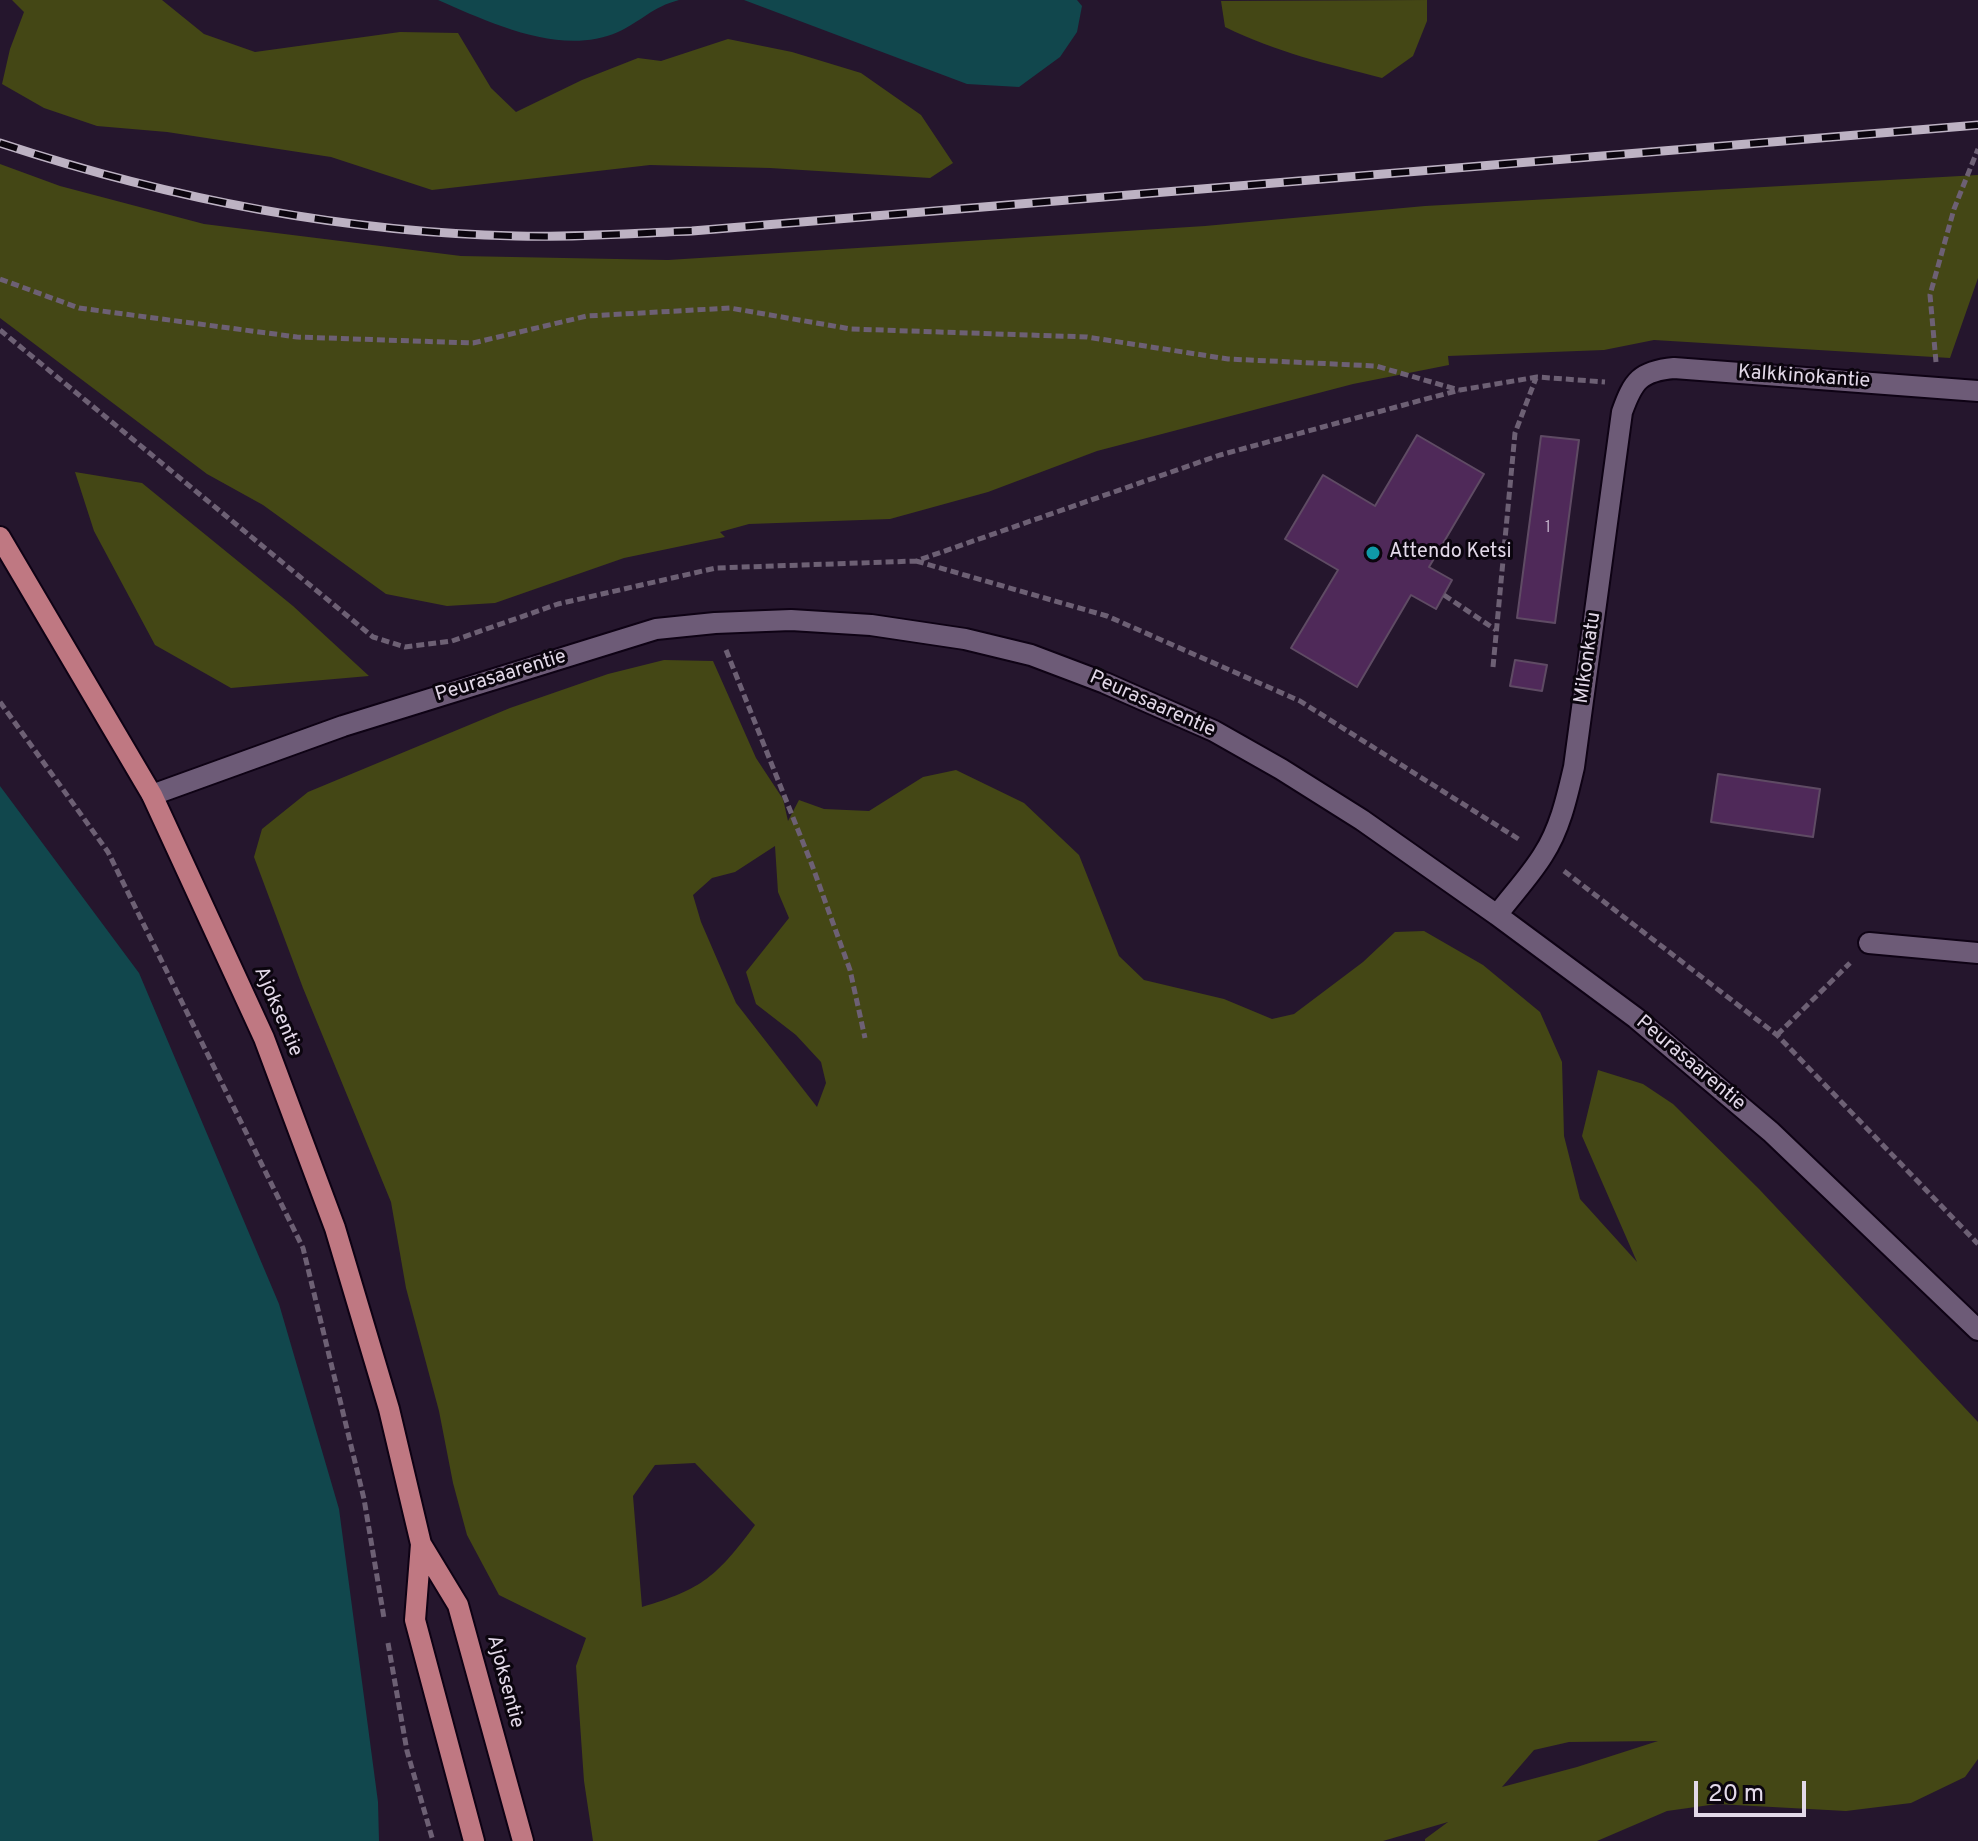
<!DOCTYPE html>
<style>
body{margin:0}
#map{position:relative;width:1978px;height:1841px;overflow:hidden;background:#25162d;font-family:Overpass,sans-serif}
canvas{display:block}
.scale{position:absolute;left:1694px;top:1781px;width:112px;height:36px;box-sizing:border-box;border:4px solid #e3d9e9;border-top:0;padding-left:10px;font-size:24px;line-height:28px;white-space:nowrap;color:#e3d9e9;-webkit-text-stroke:6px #0b050e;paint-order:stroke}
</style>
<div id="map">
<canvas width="1978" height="1841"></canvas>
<div class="scale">20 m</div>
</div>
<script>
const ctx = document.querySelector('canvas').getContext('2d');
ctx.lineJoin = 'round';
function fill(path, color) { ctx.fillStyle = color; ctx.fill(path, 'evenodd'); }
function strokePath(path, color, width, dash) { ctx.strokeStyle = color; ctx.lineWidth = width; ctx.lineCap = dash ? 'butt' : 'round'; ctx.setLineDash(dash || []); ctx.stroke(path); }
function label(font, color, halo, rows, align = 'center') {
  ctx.font = font + ' Overpass,sans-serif'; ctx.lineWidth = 6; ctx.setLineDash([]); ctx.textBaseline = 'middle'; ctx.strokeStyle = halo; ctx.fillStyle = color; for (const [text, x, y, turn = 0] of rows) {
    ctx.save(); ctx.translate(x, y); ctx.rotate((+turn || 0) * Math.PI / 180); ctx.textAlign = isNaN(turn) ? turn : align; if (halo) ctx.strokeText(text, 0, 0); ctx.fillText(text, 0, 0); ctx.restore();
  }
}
fill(new Path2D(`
 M12 0H162L204 34 255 52 400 32 458 33 491 88 516 112 582 80 638 58 661 61 728 39 792 52 861 73 921 115 953 163 930 178 770 168 650 165 432 190 331 157 167 132 97 126 44 108 2 84 10 49 24 12Z
 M1427 0V21L1413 56 1382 78C1325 63 1278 53 1225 27L1221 1Z
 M0 164 60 186 204 224 461 256 668 260 1205 226 1425 206 1978 175V278L1950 358 1654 340 1604 350 1448 356 1449 365 1353 384 1097 451 988 492 890 519 749 524 720 532 725 537 624 558 495 603 447 606 386 594 263 505 207 474 0 318Z
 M75 472 142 483 293 606 369 676 231 688 155 645 94 531Z
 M664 660 713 661 756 758 783 799 788 821 799 800 824 809 869 811 923 777 956 770 1024 803 1079 855 1119 956 1144 980 1224 999 1272 1019 1294 1014 1363 962 1395 932 1424 931 1483 965 1540 1012 1562 1062 1564 1136 1580 1199 1637 1262 1582 1136 1598 1070 1643 1084 1673 1104 1759 1189 1978 1422V1759L1965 1777 1911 1803 1846 1811 1717 1804 1667 1811 1597 1841H1425V1839L1448 1822 1383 1841H593L584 1781 576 1666 586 1638 499 1595 467 1535 453 1483 439 1411 406 1288 391 1202 303 988 254 857 262 829 308 792 510 708 608 674ZM775 846 778 892 789 918 746 972 756 1004 796 1035 821 1062 826 1083 817 1107 736 1003 701 922 693 895 712 878 735 872ZM695 1463 755 1525C717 1576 703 1589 642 1607L633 1496 655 1465ZM1658 1741 1577 1767 1502 1787 1534 1750 1569 1742Z`), '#444715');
fill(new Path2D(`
 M438 0H679C652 7 642 21 618 32 561 57 491 23 438 0Z
 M744 0H1077L1082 6 1077 32 1060 57 1019 87 967 84Z
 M0 786 139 973 279 1304 339 1509 378 1802 379 1841H0Z`), '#11474d');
const building = new Path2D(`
 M1417 435 1484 474 1429 567 1452 580 1436 609 1411 595 1357 687 1291 648 1338 570 1285 539 1323 475 1375 506Z
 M1541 436 1579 440 1555 623 1517 618Z
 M1515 660 1547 665 1542 691 1510 686Z
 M1718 774 1820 789 1813 837 1711 822Z`);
fill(building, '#4f2959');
strokePath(building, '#5f4b64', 2);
const minor = new Path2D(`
 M152 795 343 726 656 629 715 623 791 620 871 625 965 639 1031 655 1105 683 1214 731 1281 769 1362 820 1497 915 1636 1018 1771 1132 1978 1330
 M1497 915C1512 895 1530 876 1543 855 1560 829 1567 797 1574 767L1622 412C1633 381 1640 371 1674 368L1978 391
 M1869 943 1978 953`);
const major = new Path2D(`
 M0 537 152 795 264 1038 335 1228 389 1409 421 1544 458 1605 523 1841
 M421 1544 415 1620 474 1841`);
strokePath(minor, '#0e0214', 24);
strokePath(major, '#0e0214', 24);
strokePath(new Path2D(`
 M0 279 79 308 297 337 473 343 587 316 730 308 851 329 1087 337 1228 359 1376 366 1459 390
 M0 330 373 637 405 647 452 641 558 604 716 568 916 561 1220 455 1422 400 1460 390 1537 377 1605 382
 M1936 362 1930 295 1954 209 1978 149
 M916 561 1107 616 1300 701 1520 840
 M1444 595 1496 630
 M726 650 812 865 850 970 865 1038
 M1493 667 1515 433 1536 378
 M0 702 108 852 303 1248 364 1499 384 1618
 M1564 871 1777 1035 1978 1244
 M1777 1035 1850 963
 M388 1643 407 1751 433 1841`), '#6d6074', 5, [8, 4]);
strokePath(minor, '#6d5b77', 20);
strokePath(major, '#bf7882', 20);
const rail = new Path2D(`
 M0 143C167 198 341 232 516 236 575 238 634 233 692 231L1978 125`);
strokePath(rail, '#bdb2c3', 9);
strokePath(rail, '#0b050e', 6, [18]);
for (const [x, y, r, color] of [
 [1373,553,8,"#0f9aa8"]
]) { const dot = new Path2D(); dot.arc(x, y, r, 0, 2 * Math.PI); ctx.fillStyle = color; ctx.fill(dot); strokePath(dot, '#0b050e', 3); }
label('16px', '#beadc5', null, [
 ["1",1548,529]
]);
label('20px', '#e3d9e9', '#0b050e', [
 ["Kalkkinokantie",1804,378,4],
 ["Mikonkatu",1589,658,-82],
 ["Peurasaarentie",501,677,-17],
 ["Peurasaarentie",1152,705,24],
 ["Ajoksentie",277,1012,67],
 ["Peurasaarentie",1690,1064,40],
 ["Ajoksentie",504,1682,75]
]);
label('20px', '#e3d9e9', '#0b050e', [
 ["Attendo Ketsi",1389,553]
], 'left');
</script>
